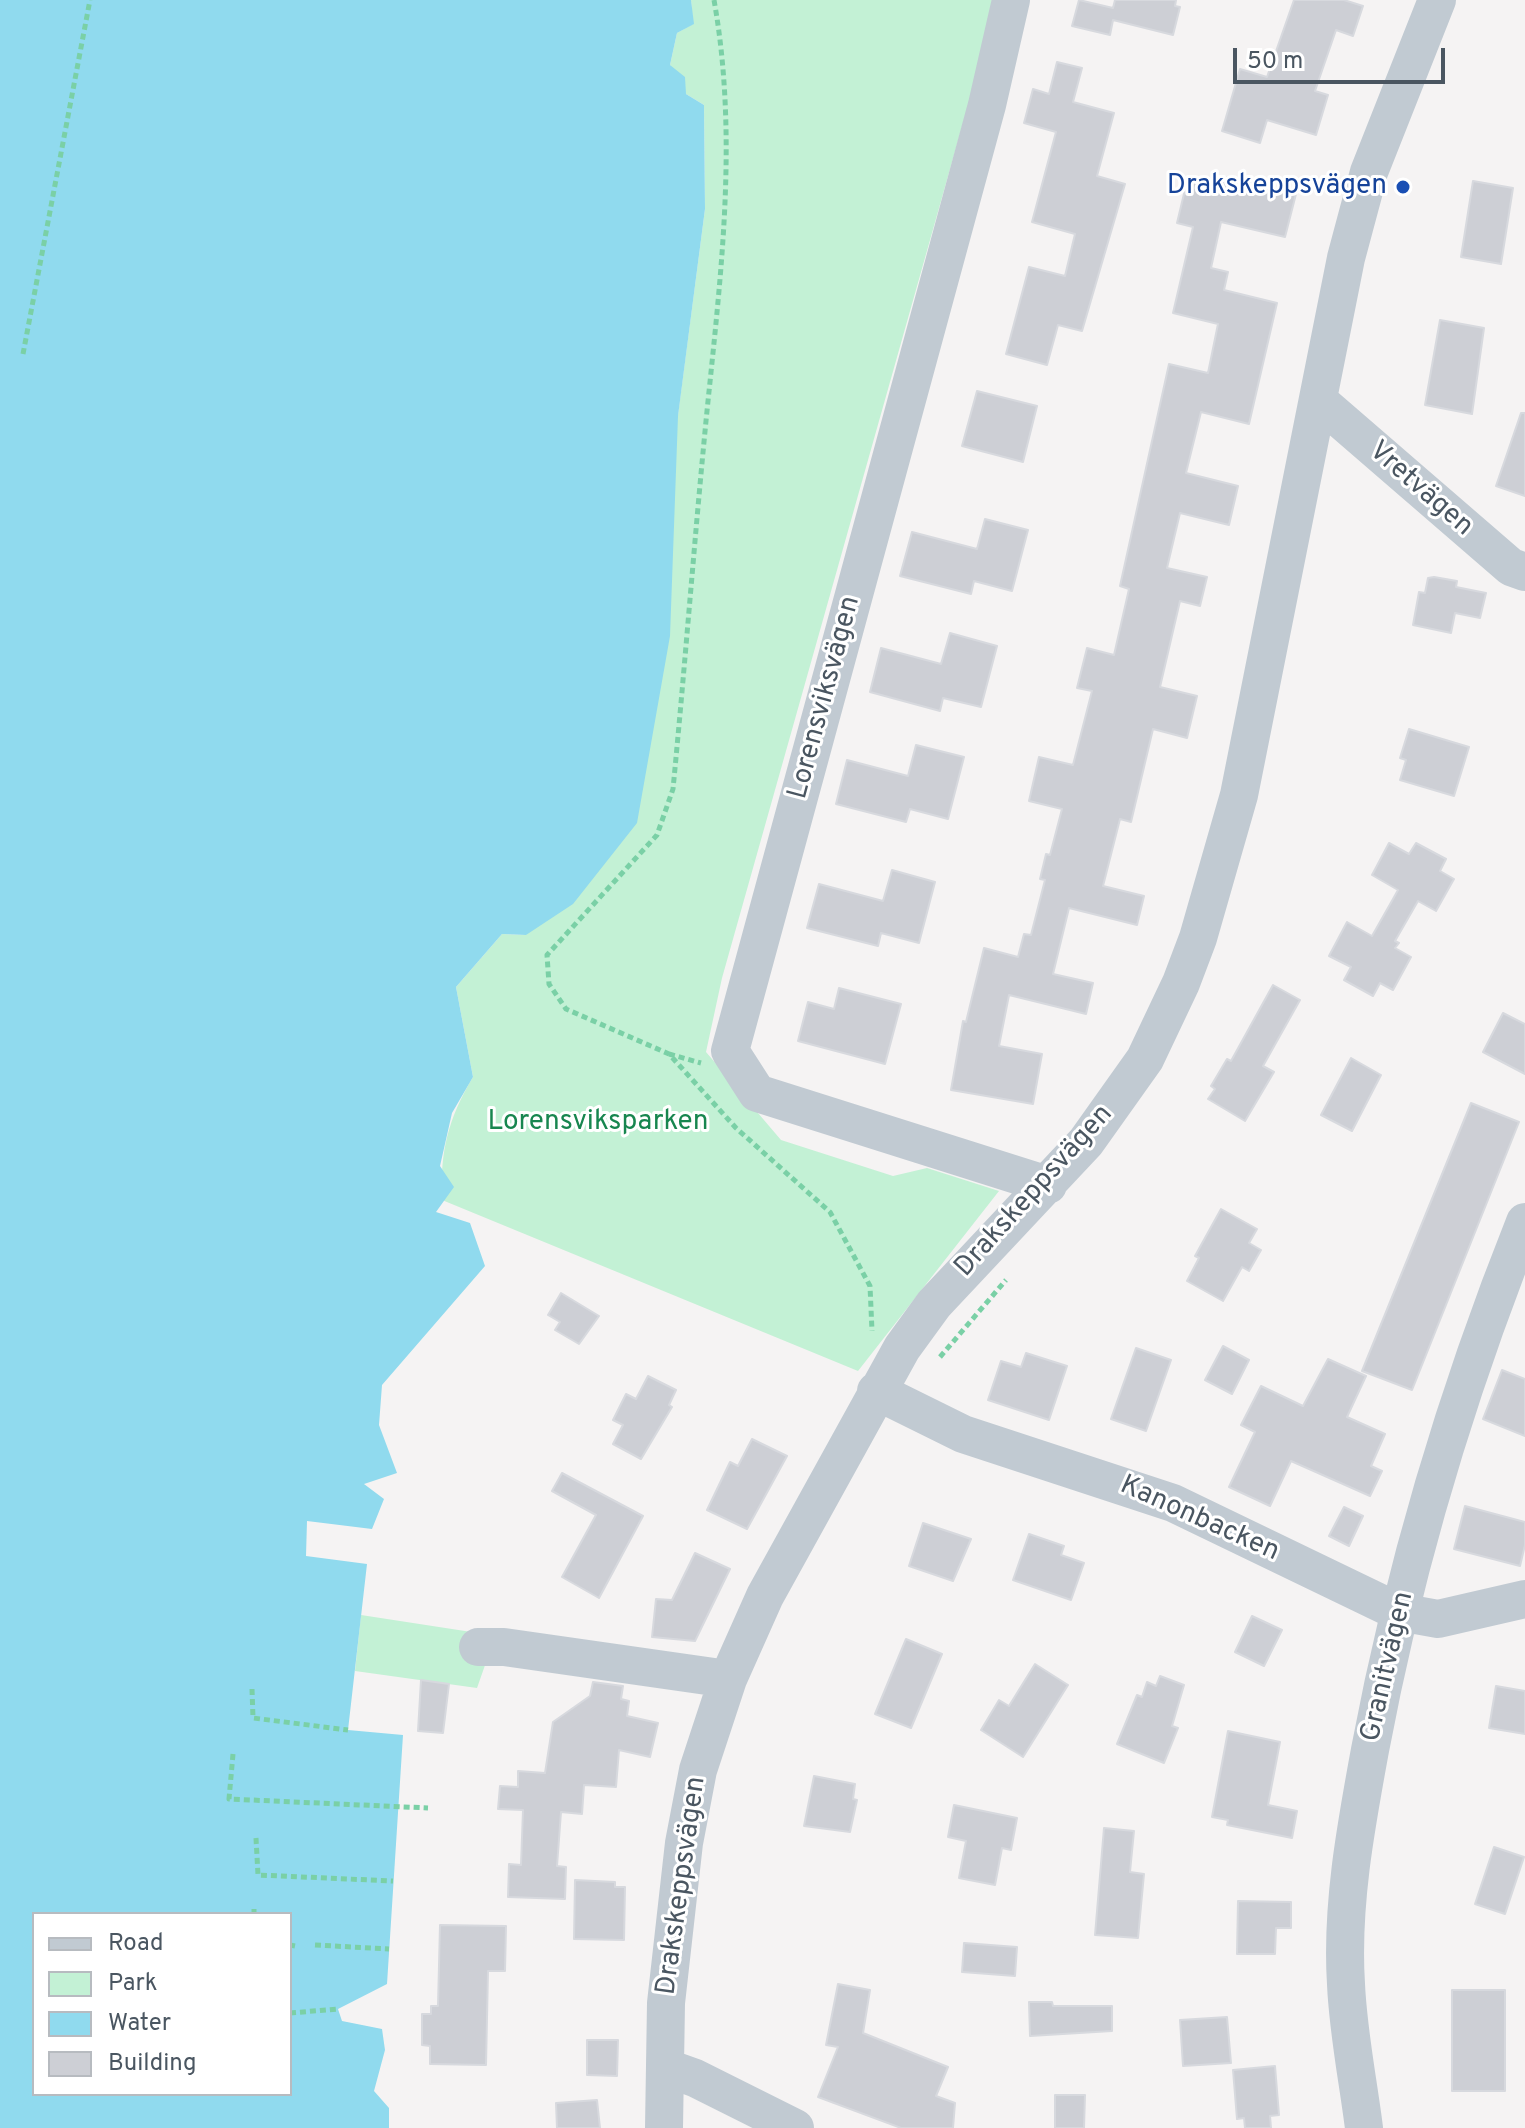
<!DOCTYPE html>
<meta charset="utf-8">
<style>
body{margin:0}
#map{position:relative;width:1525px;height:2128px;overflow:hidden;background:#f5f3f3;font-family:Overpass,sans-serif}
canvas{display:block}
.legend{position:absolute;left:32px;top:1912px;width:260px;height:184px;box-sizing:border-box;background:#fff;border:2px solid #b7bbc0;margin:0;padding:10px 14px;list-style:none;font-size:24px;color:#4a5661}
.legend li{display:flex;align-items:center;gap:16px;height:40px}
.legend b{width:40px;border:2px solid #b7bbc0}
.scale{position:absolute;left:1233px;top:48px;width:212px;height:36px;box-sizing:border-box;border:4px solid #4a5661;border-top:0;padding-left:10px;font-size:24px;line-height:28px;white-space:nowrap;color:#4a5661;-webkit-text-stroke:6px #fff;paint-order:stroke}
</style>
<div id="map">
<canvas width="1525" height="2128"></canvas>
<ul class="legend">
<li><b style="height:10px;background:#c1cad2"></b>Road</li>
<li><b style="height:22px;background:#c3f1d5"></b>Park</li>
<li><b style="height:22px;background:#90daee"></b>Water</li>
<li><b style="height:22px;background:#cdcfd5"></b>Building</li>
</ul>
<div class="scale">50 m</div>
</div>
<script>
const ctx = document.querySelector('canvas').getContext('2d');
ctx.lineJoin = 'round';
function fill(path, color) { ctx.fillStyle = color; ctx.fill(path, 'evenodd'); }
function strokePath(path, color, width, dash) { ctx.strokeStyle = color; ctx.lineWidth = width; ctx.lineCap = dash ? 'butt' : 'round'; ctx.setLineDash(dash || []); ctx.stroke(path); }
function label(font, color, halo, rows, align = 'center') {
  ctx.font = font + ' Overpass,sans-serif'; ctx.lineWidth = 6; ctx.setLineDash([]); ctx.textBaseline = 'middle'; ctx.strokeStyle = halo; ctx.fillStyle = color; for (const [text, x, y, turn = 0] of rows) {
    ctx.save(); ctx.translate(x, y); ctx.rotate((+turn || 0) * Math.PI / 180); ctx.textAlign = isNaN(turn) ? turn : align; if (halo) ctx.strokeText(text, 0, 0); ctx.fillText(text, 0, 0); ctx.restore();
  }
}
fill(new Path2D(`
 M691 0H992L983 52 722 978 706 1052 781 1140 893 1176 927 1168 999 1191 858 1371 442 1200C440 1151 448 1119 473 1077L456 987 502 934 526 935 678 415 705 209 704 105 686 94 670 65 677 33 693 24Z
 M361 1615 731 1672 490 1651 477 1688 355 1671Z`), '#c3f1d5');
fill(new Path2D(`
 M0 0H691L694 24 677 33 670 65 685 77 686 94 704 105 705 209 678 416 670 636 637 823 573 904 526 935 502 934 456 987 473 1077 452 1113 440 1166 454 1187 436 1212 470 1223 485 1266 382 1385 379 1425 397 1473 364 1484 384 1499 372 1529 307 1521 306 1556 367 1564 348 1730 403 1735 387 1984 338 2009 342 2021 382 2029 385 2050 374 2091 389 2108V2128H0ZM34 1914H290V2094H34Z`), '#90daee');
const building = new Path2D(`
 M1079 0 1113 8 1115 0H1176L1175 6 1180 7 1173 35 1113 20 1110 35 1072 26Z
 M1294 0H1344L1363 6 1353 36 1336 30 1315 91 1328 95 1316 135 1267 120 1260 143 1222 131 1240 69 1267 77Z
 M1057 62 1082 68 1073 102 1114 113 1097 176 1125 184 1082 331 1058 325 1047 365 1006 354 1029 267 1065 276 1075 234 1032 222 1056 132 1024 123 1033 89 1049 94Z
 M1188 177 1223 185 1224 177 1296 194 1285 237 1221 222 1211 268 1228 272 1224 290 1277 303 1249 424 1201 412 1186 473 1238 486 1229 525 1180 513 1167 568 1207 577 1200 606 1180 601 1160 687 1197 696 1187 738 1153 729 1131 822 1120 819 1103 886 1144 896 1137 925 1069 908 1053 974 1093 983 1086 1014 1009 995 999 1046 1042 1054 1033 1104 951 1090 963 1021 966 1022 984 948 1018 957 1024 934 1031 935 1045 880 1040 879 1046 854 1050 855 1062 809 1029 801 1039 757 1073 765 1092 691 1077 688 1087 648 1114 655 1129 589 1120 586 1169 364 1208 373 1218 324 1173 313 1193 227 1177 223Z
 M1473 181 1513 188 1501 264 1461 257Z
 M1440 320 1484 328 1472 414 1425 405Z
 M977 391 1037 406 1023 462 962 446Z
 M1521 413H1525V496L1496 486Z
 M985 519 1028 530 1012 591 974 581 971 594 900 576 912 532 977 549Z
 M1434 577 1457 581 1456 587 1486 593 1480 618 1455 613 1451 633 1413 625 1419 592 1425 593 1428 578Z
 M950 633 997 646 981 707 943 698 940 711 870 692 881 648 941 664Z
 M1409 729 1469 747 1454 796 1400 780 1406 760 1400 758Z
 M916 745 964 757 948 819 910 809 906 822 836 804 847 760 908 776Z
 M1389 843 1409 854 1416 843 1446 859 1440 871 1454 879 1436 911 1418 901 1395 941 1399 943 1395 948 1411 957 1393 990 1380 983 1373 996 1344 980 1351 967 1329 956 1347 922 1372 936 1393 899 1398 890 1372 875Z
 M892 870 935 882 919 943 881 933 878 946 807 928 819 884 883 901Z
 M1273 985 1300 1000 1263 1066 1274 1072 1245 1121 1208 1099 1215 1089 1211 1086 1227 1059 1231 1061Z
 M839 988 901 1004 885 1064 798 1041 808 1002 834 1009Z
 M1503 1013 1525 1024V1074L1483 1052Z
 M1351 1058 1381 1075 1352 1131 1321 1115Z
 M1471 1103 1519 1122 1412 1390 1362 1371Z
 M1221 1209 1257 1229 1249 1243 1261 1250 1249 1271 1242 1267 1223 1301 1187 1281 1199 1258 1195 1256Z
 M561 1293 599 1316 579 1344 555 1330 560 1322 548 1315Z
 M1223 1346 1249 1360 1232 1394 1205 1380Z
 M1136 1348 1171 1360 1146 1431 1111 1419Z
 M1026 1353 1067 1366 1049 1420 988 1400 1001 1361 1021 1367Z
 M1328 1359 1366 1376 1347 1417 1385 1434 1371 1466 1382 1471 1370 1496 1291 1461 1270 1506 1229 1487 1255 1432 1241 1425 1261 1386 1303 1406Z
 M1502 1370 1525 1379V1436L1483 1419Z
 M648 1376 676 1390 669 1405 672 1407 641 1459 613 1444 623 1425 613 1420 626 1394 636 1399Z
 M752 1439 787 1456 747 1529 707 1510 730 1462 738 1466Z
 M562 1473 643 1516 599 1598 562 1577 596 1515 552 1491Z
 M1465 1506 1525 1522V1545L1520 1566 1454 1549Z
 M1344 1507 1363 1516 1349 1546 1329 1536Z
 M923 1523 971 1539 953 1581 909 1566Z
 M1029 1534 1064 1546 1061 1555 1084 1563 1071 1600 1013 1580Z
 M695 1553 730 1569 695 1641 652 1637 656 1599 672 1600Z
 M1252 1616 1282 1630 1264 1666 1235 1652Z
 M906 1639 942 1654 911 1728 875 1714Z
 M1035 1664 1068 1685 1023 1757 981 1730 999 1700 1009 1706Z
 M1160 1676 1184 1685 1172 1726 1178 1728 1164 1763 1117 1744 1137 1695 1142 1697 1147 1682 1156 1686Z
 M421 1680 449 1684 443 1733 418 1731Z
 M593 1682 623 1686 621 1699 629 1701 627 1716 658 1723 650 1757 619 1750 616 1787 584 1785 582 1814 561 1812 557 1866 566 1867 565 1899 508 1897 509 1864 521 1865 523 1810 498 1809 500 1786 518 1787V1771L545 1773 553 1722 590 1696Z
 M1496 1686 1525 1691V1734L1489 1728Z
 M1228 1731 1280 1742 1268 1805 1297 1811 1292 1838 1227 1825 1228 1820 1212 1817Z
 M814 1776 855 1784 853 1799 857 1800 850 1832 804 1826Z
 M954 1805 1017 1818 1011 1850 1002 1848 995 1885 959 1878 966 1841 948 1837Z
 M1104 1828 1134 1831 1130 1872 1144 1874 1138 1938 1095 1935Z
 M1494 1847 1524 1857 1505 1914 1475 1904Z
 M575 1880 615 1882V1887H625L624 1940 574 1939Z
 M1238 1901 1291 1902V1928H1276L1275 1954H1237Z
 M440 1925 506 1926 505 1971H488L486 2065 430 2064V2046L422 2045V2014H431V2006H438Z
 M964 1943 1017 1947 1015 1976 962 1972Z
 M838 1984 870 1990 863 2033 948 2067 936 2096 955 2103 953 2128H901L818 2097 838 2047 826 2045Z
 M1452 1990H1505V2091H1452Z
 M1029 2002H1052L1053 2006H1112V2031L1030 2036Z
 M1227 2017 1231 2063 1183 2066 1180 2020Z
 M587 2040H618L617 2076 587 2075Z
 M1275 2066 1279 2115 1270 2116 1271 2128H1245L1244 2118 1237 2119 1233 2070Z
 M1055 2095H1085L1084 2128H1055Z
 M597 2100 600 2128H557L556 2103Z`);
fill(building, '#cdcfd5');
strokePath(building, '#d7d9de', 2);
strokePath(new Path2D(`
 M714 0C739 140 720 281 706 421 694 544 685 666 673 789L657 835 547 955 549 984 566 1009 669 1054 736 1128 830 1212 870 1286 872 1331
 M23 354 90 0
 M669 1054 701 1063
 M940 1357 1006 1280
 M252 1689 253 1718 348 1730
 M233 1754 229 1799 428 1808
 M256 1838 258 1875 393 1881
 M254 1914V1909
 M290 1945 295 1946
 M315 1945 389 1949
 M290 2013 338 2009`), '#7ad0a6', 5, [6, 4]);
strokePath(new Path2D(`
 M1011 0 987 105 730 1051 757 1093 1048 1185
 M1319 401 1511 567 1525 572
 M876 1391 963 1434 1173 1503 1399 1612 1438 1619 1525 1599
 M478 1647H504L728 1679
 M667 2068 695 2078 795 2128
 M664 2128 666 2003 684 1843 698 1770 728 1679 765 1596 902 1348 934 1304 1086 1142 1145 1059 1181 983 1198 938 1239 795 1346 258 1369 172 1437 0
 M1364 2128C1358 2080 1348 2032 1346 1984 1341 1906 1356 1826 1370 1750 1404 1569 1457 1392 1525 1222`), '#c1cad2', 38);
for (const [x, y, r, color] of [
 [1403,187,8,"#1a4fb4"]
]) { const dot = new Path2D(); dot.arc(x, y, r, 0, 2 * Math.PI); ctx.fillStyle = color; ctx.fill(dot); strokePath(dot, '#fff', 3); }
label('28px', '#164399', '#fff', [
 ["Drakskeppsvägen",1387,187]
], 'right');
label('28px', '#4a5661', '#fff', [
 ["Vretvägen",1420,490,41],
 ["Lorensviksvägen",826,698,-75],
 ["Drakskeppsvägen",1035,1192,-48],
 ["Kanonbacken",1199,1520,24],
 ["Granitvägen",1389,1667,-77],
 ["Drakskeppsvägen",683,1886,-82]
]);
label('28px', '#17864f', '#fff', [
 ["Lorensviksparken",598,1123]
]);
</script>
